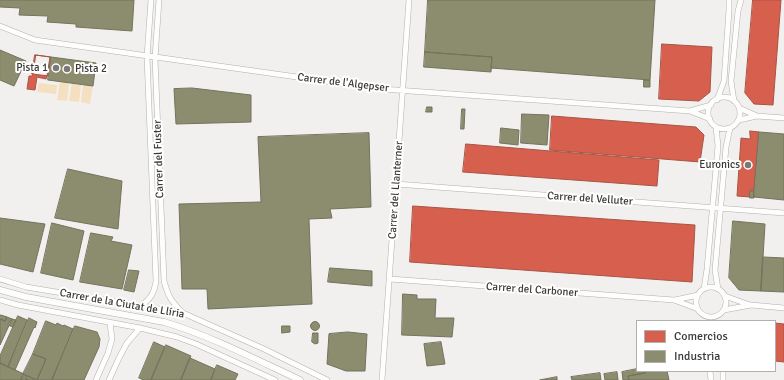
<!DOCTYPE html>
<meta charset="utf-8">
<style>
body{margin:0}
#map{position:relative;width:784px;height:380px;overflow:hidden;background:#f2f0ee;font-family:Signika,sans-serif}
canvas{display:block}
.legend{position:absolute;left:636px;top:320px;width:140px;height:52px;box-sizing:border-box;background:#fff;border:1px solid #b0b0af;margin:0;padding:5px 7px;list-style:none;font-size:12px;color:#3a3937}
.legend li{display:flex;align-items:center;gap:8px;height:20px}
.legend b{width:20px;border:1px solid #b0b0af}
</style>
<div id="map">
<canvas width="784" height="380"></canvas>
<ul class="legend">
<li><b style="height:11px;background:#d6604d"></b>Comercios</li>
<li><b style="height:11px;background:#8c8c6e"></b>Industria</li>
</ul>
</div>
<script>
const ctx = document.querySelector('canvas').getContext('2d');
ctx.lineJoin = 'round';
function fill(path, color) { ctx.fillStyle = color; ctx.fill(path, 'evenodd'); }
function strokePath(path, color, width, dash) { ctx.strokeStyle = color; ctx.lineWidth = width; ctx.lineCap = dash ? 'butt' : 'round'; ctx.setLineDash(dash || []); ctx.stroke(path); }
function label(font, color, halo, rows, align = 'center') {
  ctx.font = font + ' Signika,sans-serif'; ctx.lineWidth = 4; ctx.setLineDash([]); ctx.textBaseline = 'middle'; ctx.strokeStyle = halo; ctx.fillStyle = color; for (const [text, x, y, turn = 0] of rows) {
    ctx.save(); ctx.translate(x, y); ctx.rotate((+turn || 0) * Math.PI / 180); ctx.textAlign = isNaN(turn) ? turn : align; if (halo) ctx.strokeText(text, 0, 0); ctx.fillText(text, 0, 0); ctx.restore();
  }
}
fill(new Path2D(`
 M60 81 69 83 67 101 57 100Z
 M39 83 57 85 56 94 37 92Z
 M72 83 81 84 79 102 69 101Z
 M83 84 93 85 90 104 81 102Z`), '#f5dfc1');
const shops = new Path2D(`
 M753 0H781L773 105 754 104 745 93Z
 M662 44 712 47 710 92 699 101 659 99Z
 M35 55 51 57 49 76 32 74Z
 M36 55 50 57 47 76 46 79 37 77 35 90 27 89 29 76H32L33 74Z
 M552 116 696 127 704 135 700 162 550 150Z
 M750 131 759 132 754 191H750V197L737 196 741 138 750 139Z
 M466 144 659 160 657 186 463 172Z
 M413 206 695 225 692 282 410 262Z
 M775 323 784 324V362L775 361Z`);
fill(shops, '#d6604d');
strokePath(shops, '#a75446', 1);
const industry = new Path2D(`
 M0 0H134L132 31 76 27V24L47 22 48 16 19 15 20 8 0 7Z
 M428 0H655L650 80 491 68 492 57 425 52Z
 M0 50 26 61 14 86 0 80Z
 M425 52 492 57 491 72 424 67Z
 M51 57 96 63 93 86 48 80Z
 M644 80H650V87H644Z
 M192 88 251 95V122L176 124 174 89Z
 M427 107H432V112H426Z
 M462 109H465L464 129H461Z
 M522 114 549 115 547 145 521 143Z
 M501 128 519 130 518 145 500 143Z
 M759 132 784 134V200L754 197Z
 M369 133 371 207 330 209 332 218 309 219 312 304 208 309 207 289H182L179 204 261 202 258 137Z
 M68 169 122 181 118 229 55 218Z
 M750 191H754V198H750Z
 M0 218 45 224 33 272 0 264Z
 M733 221 765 224 761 291 739 290 729 278Z
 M52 223 84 231 73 280 41 273Z
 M91 233 113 237 111 241 132 245 122 289 80 282Z
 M763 257 784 258V292L761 291Z
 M330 268 372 271V286L328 282Z
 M129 270 139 271 134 292 124 290Z
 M403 294 417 295V299H436L435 318H454L452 337 402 335Z
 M1 315 7 317 5 321 0 319Z
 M18 316 27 320 8 367 0 363V356Z
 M7 317 12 319 0 345V319L5 321Z
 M29 318 37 322 35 328 34 327 15 370 8 367Z
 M12 319 16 320 13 327 8 325Z
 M46 321 56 325 57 323 63 326 64 325 73 329 52 380H37L46 359 33 354Z
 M310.5 326a4.5 4.5 0 1 1 9 0a4.5 4.5 0 1 1-9 0Z
 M75 326 97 332 100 339 99 347 84 380H52Z
 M282 326H290V332L282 333Z
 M348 332 367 334 365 371H346L327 364 329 334Z
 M313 333H318V343L315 344 312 342Z
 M154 342 165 347 151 380H144L139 378Z
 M441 342 445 364 427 366 424 344Z
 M166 345 191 356 190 358 181 380H151Z
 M33 354 46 359 37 380 23 374Z
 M190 358 215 369 211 380H181Z
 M0 363 24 374 21 380H0Z
 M217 365 238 374 235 380H211Z
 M637 369V371H644L645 373 628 376 629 380H623L622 372Z
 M644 371H667L669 380H629L628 376 645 373Z
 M617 372 618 380H605L604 374Z
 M600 373 601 380H572L571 377Z
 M23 374 27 376 26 380H21Z
 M28 376 36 380H26Z
 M557 377V380H540Z`);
fill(industry, '#8c8c6e');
strokePath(industry, '#73735e', 1);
const minor = new Path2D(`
 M159 0 155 58 164 281C168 296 171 301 182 312
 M0 26 35 40 382 89 690 111 710 119
 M708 113a16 16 0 1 1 32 0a16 16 0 1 1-32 0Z
 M717 100 724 81 729 10V0
 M734 101 731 81 738 11 741 0
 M739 108 757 116
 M690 111 711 105
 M739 120 757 116 784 118
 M396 184 784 213
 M0 279 26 287 183 313 264 349 327 380
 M390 279 674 300 698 309
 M696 302a15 15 0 1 1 30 0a15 15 0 1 1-30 0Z
 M704 289 707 269 718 146 716 127
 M718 289 715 270 726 147 730 128
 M725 296 750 305
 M0 300 18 305 140 328 177 337 196 344 275 380
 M675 300 698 295
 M141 306C151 298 154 294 156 281L147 57 151 0
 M724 310 751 305 784 308
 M710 371 711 380
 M723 371V380
 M96 380 108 353 112 339 110 323
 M109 380 119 358 127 343 140 328
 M382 380 409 0`);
const tertiary = new Path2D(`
 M0 290 26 297 164 322C211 336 255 359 300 380`);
strokePath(minor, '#b2b0af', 6);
strokePath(tertiary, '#b2b0af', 7);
strokePath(minor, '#fdfdfc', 5);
strokePath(tertiary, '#fdfdfc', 6);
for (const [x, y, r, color] of [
 [56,68,4,"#7a7977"],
 [67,69,4,"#7a7977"],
 [748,165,4,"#7a7977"]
]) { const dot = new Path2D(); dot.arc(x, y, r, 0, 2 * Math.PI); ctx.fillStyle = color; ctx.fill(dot); strokePath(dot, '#fff', 1.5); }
label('11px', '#3a3937', '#fff', [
 ["Pista 1",48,68],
 ["Pista 2",75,69,"left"],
 ["Euronics",740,165]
], 'right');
label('11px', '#3a3937', '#fff', [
 ["Carrer de l'Algepser",343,83,7],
 ["Carrer del Fuster",159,159,-92],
 ["Carrer del Llanterner",396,190,-86],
 ["Carrer del Velluter",590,199,4],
 ["Carrer del Carboner",532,290,4],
 ["Carrer de la Ciutat de Llíria",122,304,10]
]);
</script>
